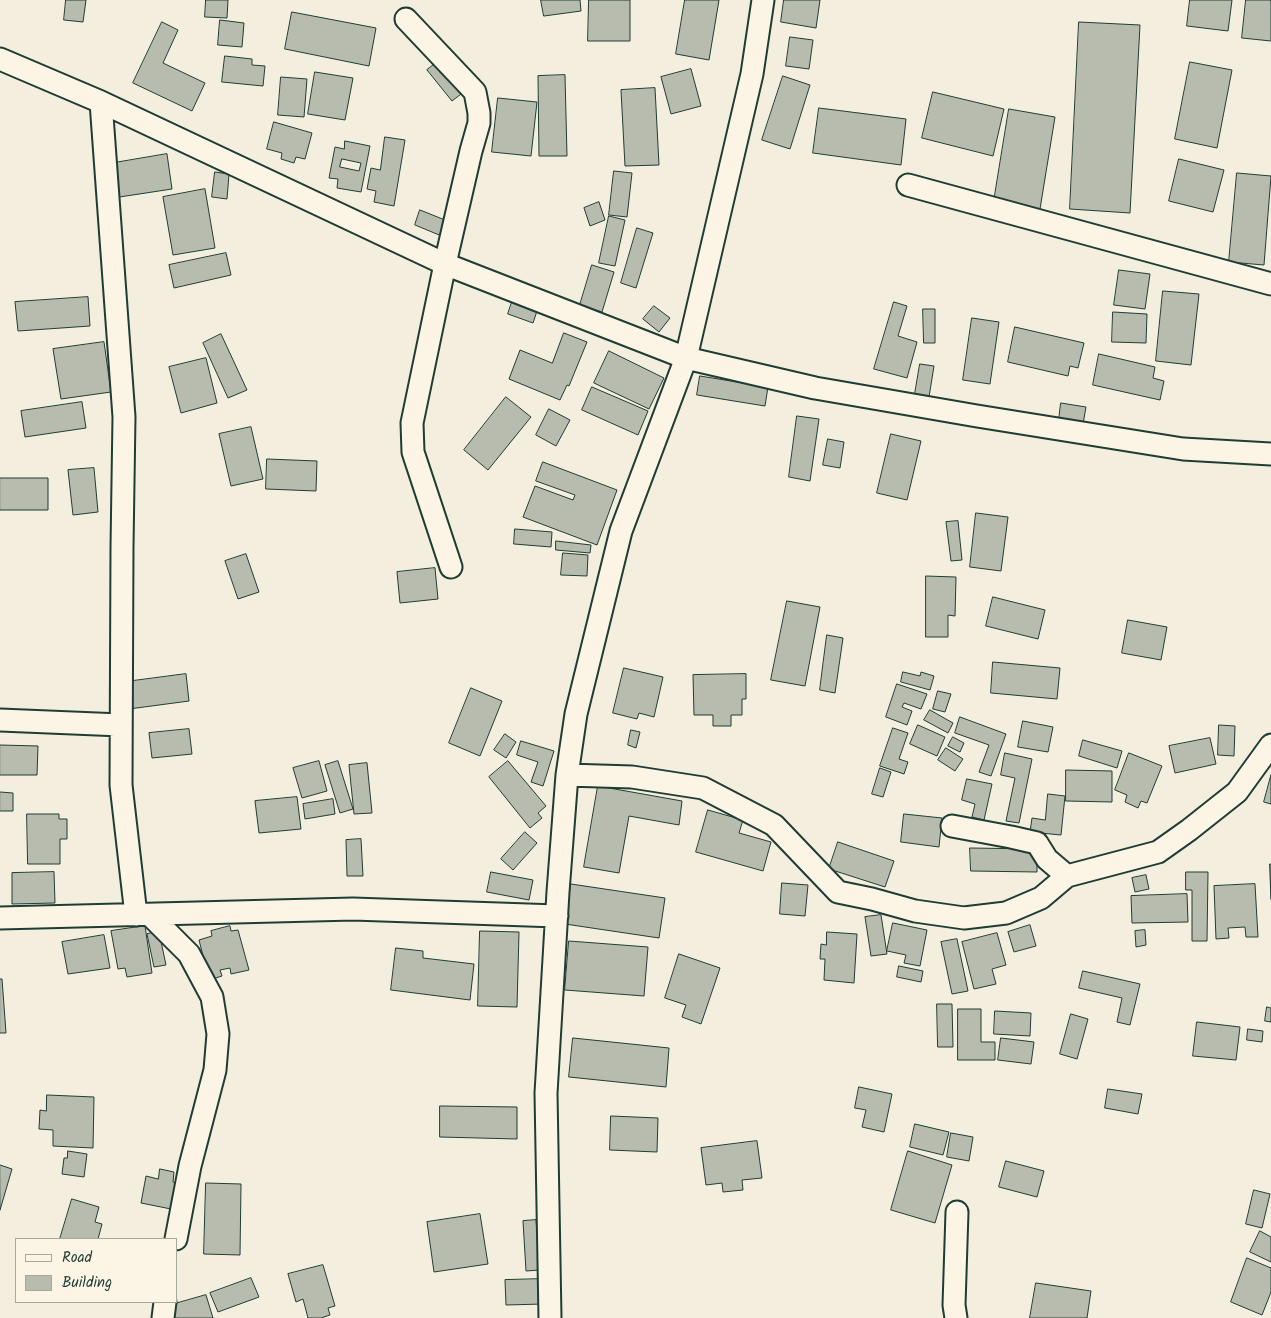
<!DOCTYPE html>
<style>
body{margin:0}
#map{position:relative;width:1271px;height:1318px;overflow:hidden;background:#f3eede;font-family:Kalam,sans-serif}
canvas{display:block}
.legend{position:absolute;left:15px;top:1238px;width:162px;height:65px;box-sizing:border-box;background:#fcf5e5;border:1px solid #a4ab9e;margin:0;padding:6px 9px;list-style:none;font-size:15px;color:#1f3d34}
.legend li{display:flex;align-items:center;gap:10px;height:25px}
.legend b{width:25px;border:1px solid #a4ab9e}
</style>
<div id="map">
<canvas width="1271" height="1318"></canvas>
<ul class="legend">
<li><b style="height:6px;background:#fcf5e5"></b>Road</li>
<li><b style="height:14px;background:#b8bcae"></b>Building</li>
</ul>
</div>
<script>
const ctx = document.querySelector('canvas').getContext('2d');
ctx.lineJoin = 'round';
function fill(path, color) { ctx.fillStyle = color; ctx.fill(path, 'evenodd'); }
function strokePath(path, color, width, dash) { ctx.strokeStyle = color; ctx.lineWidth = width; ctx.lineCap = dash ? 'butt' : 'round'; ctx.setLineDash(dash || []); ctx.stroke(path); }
const building = new Path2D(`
 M66 0H86L83 22 64 20Z
 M206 0H228L227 18 205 17Z
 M541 0H580L581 11 544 16Z
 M589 0H630V41H588Z
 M685 0H719L709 60 676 54Z
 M784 0H820L816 28 781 22Z
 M1190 0H1232L1228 31 1187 26Z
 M1246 0H1271V41L1242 38Z
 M292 12 376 28 369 66 285 49Z
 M220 20 244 23 242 47 218 45Z
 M162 22 178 30 163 63 205 83 192 111 133 83Z
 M1079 22 1140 25 1130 213 1070 209Z
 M790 37 813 40 809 69 786 66Z
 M225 56 252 59V65L265 66 263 86 222 82Z
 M440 60 465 91 452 101 427 70Z
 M1190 62 1232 70 1217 148 1175 139Z
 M691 69 701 106 671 114 661 77Z
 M315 72 353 78 345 120 308 114Z
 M565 75 567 156H539L538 76Z
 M783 76 810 85 790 149 762 140Z
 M281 77 307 79 304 117 278 115Z
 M655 88 659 165 625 166 621 90Z
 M933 92 1004 109 993 156 922 138Z
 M498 98 537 102 531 156 492 152Z
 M819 108 906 119 901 165 813 153Z
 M1009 109 1055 117 1040 209 994 201Z
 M274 122 312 133 305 159 296 157 294 163 281 159 282 153 267 149Z
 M385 137 405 140 394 206 374 202 376 191 367 189 371 168 380 170Z
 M345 141 370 146 361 192 337 188 338 179 329 178 335 147 344 149ZM342 159 361 163 359 171 340 167Z
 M167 154 172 189 113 198 108 164Z
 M1179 159 1224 170 1213 212 1169 201Z
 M614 171 632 173 627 217 609 215Z
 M215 172 229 174 227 199 212 197Z
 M1237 173 1271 176 1264 265 1229 262Z
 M205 189 215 248 173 255 163 197Z
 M599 202 605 220 590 226 584 208Z
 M420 210 450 222 444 237 415 225Z
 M609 216 625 220 615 266 599 263Z
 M637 228 653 233 636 288 621 283Z
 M226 253 231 275 174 288 169 265Z
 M592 265 614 272 602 312 580 305Z
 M1119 270 1150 274 1145 309 1114 305Z
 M1163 291 1199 294 1191 365 1156 361Z
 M514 296 539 305 533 323 508 314Z
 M88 297 90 326 18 331 15 302Z
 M894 302 907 306 898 336 917 342 907 378 874 369Z
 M654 306 670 318 659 332 643 319Z
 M923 309H935V343H924Z
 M1113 312 1147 314 1146 343 1112 342Z
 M972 318 999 322 990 384 963 380Z
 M1015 327 1084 343 1078 368 1070 366 1068 376 1008 362Z
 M564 333 587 342 569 386 567 385 560 400 509 379 520 350 552 363Z
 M221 334 247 390 228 398 203 343Z
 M104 342 111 392 61 399 53 349Z
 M609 351 664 378 649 409 594 383Z
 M1099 354 1155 367 1153 378 1164 381 1160 400 1093 385Z
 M206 358 217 403 181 413 169 367Z
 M920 364 934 366 929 397 915 394Z
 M700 376 768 387 765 406 697 395Z
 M592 387 648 411 638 435 582 410Z
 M506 397 531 417 488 470 464 450Z
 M82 402 86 428 25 437 21 411Z
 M1061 403 1086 407 1083 424 1059 420Z
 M549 409 570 420 556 446 536 435Z
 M797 416 819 419 810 481 789 477Z
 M251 427 263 479 231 486 219 434Z
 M891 434 921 441 907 500 877 493Z
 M828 439 844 442 840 468 823 465Z
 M267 459 317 461 316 491 266 489Z
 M543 462 617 490 597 545 523 517 535 486 573 500 575 495 536 481Z
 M94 468 98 512 73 515 68 470Z
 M0 478H48V510H0Z
 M976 513 1008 517 1001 571 970 567Z
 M958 521 962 560 951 561 946 522Z
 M515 529 552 532 551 547 514 544Z
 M556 541 591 545 590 553 556 550Z
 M563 553 588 555 587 576 561 575Z
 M246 554 259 592 238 599 225 561Z
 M435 568 438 599 400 603 397 572Z
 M926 576 956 577 955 616 948 615V637H926Z
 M993 597 1045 610 1038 639 986 626Z
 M787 601 820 607 805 686 771 680Z
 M1128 620 1167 627 1161 660 1122 653Z
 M827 635 843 638 835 693 820 690Z
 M993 662 1060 668 1057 699 991 693Z
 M624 668 663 677 654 717 639 713 637 719 613 713Z
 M903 672 920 676 921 672 934 676 930 690 901 682Z
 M186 674 189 701 129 709 125 682Z
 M746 674V699H742V715H731V726H713V715H694L693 675Z
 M897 684 927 694 921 709 904 703 902 707 912 711 907 725 886 717Z
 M471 688 502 701 480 756 449 743Z
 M938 691 951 694 945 712 933 709Z
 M930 710 953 723 948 733 924 720Z
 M960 717 1006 734 991 776 979 772 989 745 955 733Z
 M1023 721 1053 727 1048 752 1018 747Z
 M918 725 945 737 937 756 910 744Z
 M1219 725 1235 726 1234 756 1218 755Z
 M893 728 908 733 899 759 908 762 904 774 880 766Z
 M189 729 192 754 152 758 149 733Z
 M631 730 640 732 636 748 628 745Z
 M505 734 516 742 506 758 494 750Z
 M953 737 964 743 960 752 948 746Z
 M1210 738 1216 764 1175 773 1169 746Z
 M1083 740 1122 751 1117 768 1079 756Z
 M521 741 554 751 543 786 531 782 538 762 517 755Z
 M0 745 38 746 37 775H0Z
 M946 748 963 759 955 771 938 760Z
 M1005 753 1032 759 1019 823 1006 821 1015 778 1001 775Z
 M1129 753 1162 766 1147 803 1141 801 1138 808 1125 802 1127 795 1115 790Z
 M319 761 327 791 302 798 293 768Z
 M338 761 353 809 340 813 325 765Z
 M508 761 546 806 538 813 542 818 530 828 489 777Z
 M367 763 372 813 354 814 349 765Z
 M880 768 891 772 883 797 872 794Z
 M1066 770 1112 771V802L1066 801Z
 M1271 775V804L1264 802Z
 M967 779 992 784 984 820 972 817 975 804 962 800Z
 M598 786 682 801 679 825 629 816 619 873 584 867Z
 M0 792 13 793V811H0Z
 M1048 794 1065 796 1061 835 1030 832 1032 818 1045 820Z
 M297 797 301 829 259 833 255 801Z
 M333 799 335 814 305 819 303 804Z
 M708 810 743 820 739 833 771 842 763 871 696 852Z
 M27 814H59V819H67V839H60V864H28Z
 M904 814 942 818 939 847 901 842Z
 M525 832 537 843 513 870 501 859Z
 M361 839 363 876H347L346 840Z
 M838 842 894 861 885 887 829 869Z
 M970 848 1037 849V872L971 871Z
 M1270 864H1271V899Z
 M54 872 55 903 12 904V873Z
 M491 872 533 880 529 900 487 892Z
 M1186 872H1208L1207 941H1192V890H1186Z
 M1146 875 1149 889 1135 892 1132 878Z
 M782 883 808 885 805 916 780 914Z
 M571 884 665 898 659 938 565 924Z
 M1255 884 1258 937H1246L1245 927 1228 928 1229 938 1216 939 1214 886Z
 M1187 894 1188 922 1132 923 1131 896Z
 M881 915 887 954 871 956 865 917Z
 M893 923 927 930 920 966 904 963 906 955 887 951Z
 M1030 925 1036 946 1014 952 1008 932Z
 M145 926 152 973 127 977 125 968 118 969 111 931Z
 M230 926 231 931 238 930 249 970 231 974 230 968 220 970 222 976 209 980 199 940 212 936 211 931Z
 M1145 930 1146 945 1136 947 1135 931Z
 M480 931 519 932 517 1007 478 1006Z
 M159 932 166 965 154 967 147 934Z
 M827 932 857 934 854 983 824 980 825 959H820L821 944 826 945Z
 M997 933 1006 965 992 969 996 984 974 989 962 942Z
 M104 935 110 968 68 974 62 942Z
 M957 939 968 991 952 994 941 942Z
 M569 941 648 947 644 996 565 990Z
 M396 948 423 951V958L474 964 470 1000 391 990Z
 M679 954 720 968 701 1024 682 1017 686 1005 665 998Z
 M899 966 923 971 921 982 897 977Z
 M1083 971 1140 984 1130 1025 1117 1022 1122 998 1079 988Z
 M0 979H2L6 1033H0Z
 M937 1004H952L953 1047H938Z
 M1267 1007 1271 1008V1022L1265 1021Z
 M958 1009H981V1042H995V1060H958Z
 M995 1011 1031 1013 1030 1036 994 1034Z
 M1071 1014 1088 1019 1077 1059 1060 1054Z
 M1197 1022 1240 1027 1236 1060 1193 1056Z
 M1248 1029 1263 1031 1262 1042 1247 1040Z
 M573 1038 669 1048 666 1087 569 1077Z
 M1001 1038 1034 1042 1031 1064 998 1060Z
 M859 1087 892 1094 884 1132 862 1127 866 1110 855 1108Z
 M1108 1089 1142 1094 1138 1114 1105 1108Z
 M47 1095 94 1097 93 1148 53 1146V1130L39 1129 40 1110 46 1111Z
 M440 1106 517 1107V1139L440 1137Z
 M611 1116 658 1118 657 1152 610 1150Z
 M915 1124 949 1132 943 1155 910 1147Z
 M951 1133 973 1137 969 1161 947 1157Z
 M757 1141 762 1178 742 1180 743 1190 723 1192 722 1183 706 1185 701 1148Z
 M68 1151 87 1154 84 1177 62 1174 64 1158H67Z
 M908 1151 952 1165 935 1223 891 1210Z
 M1006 1161 1044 1171 1037 1197 999 1187Z
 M0 1165 12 1169 0 1210Z
 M160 1169 174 1172 173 1182 176 1183 171 1209 141 1203 146 1176 158 1179Z
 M206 1183 241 1184 240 1255 204 1254Z
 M1254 1190 1270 1194 1262 1228 1246 1224Z
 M72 1199 99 1207 95 1222 102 1224 98 1239H60Z
 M480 1214 488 1264 434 1272 427 1222Z
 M536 1220 540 1270 526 1271 523 1221Z
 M1260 1231 1271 1237V1262L1250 1252Z
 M1247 1258 1271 1268V1292L1262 1315 1231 1302Z
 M323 1265 335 1306 328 1308 330 1315 321 1318H308L303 1299 296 1302 288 1274Z
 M251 1278 259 1297 218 1312 210 1293Z
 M542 1279 543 1304 506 1305 505 1280Z
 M1036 1283 1091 1291 1087 1318H1030Z
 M206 1295 213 1318H175L171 1305Z`);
fill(building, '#b8bcae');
strokePath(building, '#1f3d34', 1);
const minor = new Path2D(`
 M406 19 475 92 479 113V123L471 151 445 264 412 423 413 452 451 567
 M0 59 101 102 445 264 686 358 815 388 977 416 1183 449 1271 454
 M101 102 124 417 122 547 121 785 136 915
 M908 185 1271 284
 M0 720 121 725
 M567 775 632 777 703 788 774 825 838 892 872 899 915 911 964 918 1006 913 1041 898 1067 876 1158 852 1189 830 1237 792 1271 745
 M952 826 1011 837 1037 843 1047 859 1067 876
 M150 915 189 954 212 997 218 1034 215 1070 190 1166 176 1239
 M0 918 353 909 557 916
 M163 1318 165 1302
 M550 1318 546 1093 558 892 567 775 576 714 621 531 686 358 752 74 763 0
 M956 1318 954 1305 957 1212`);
strokePath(minor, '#1f3d34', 25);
strokePath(minor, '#fcf5e5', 21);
</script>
